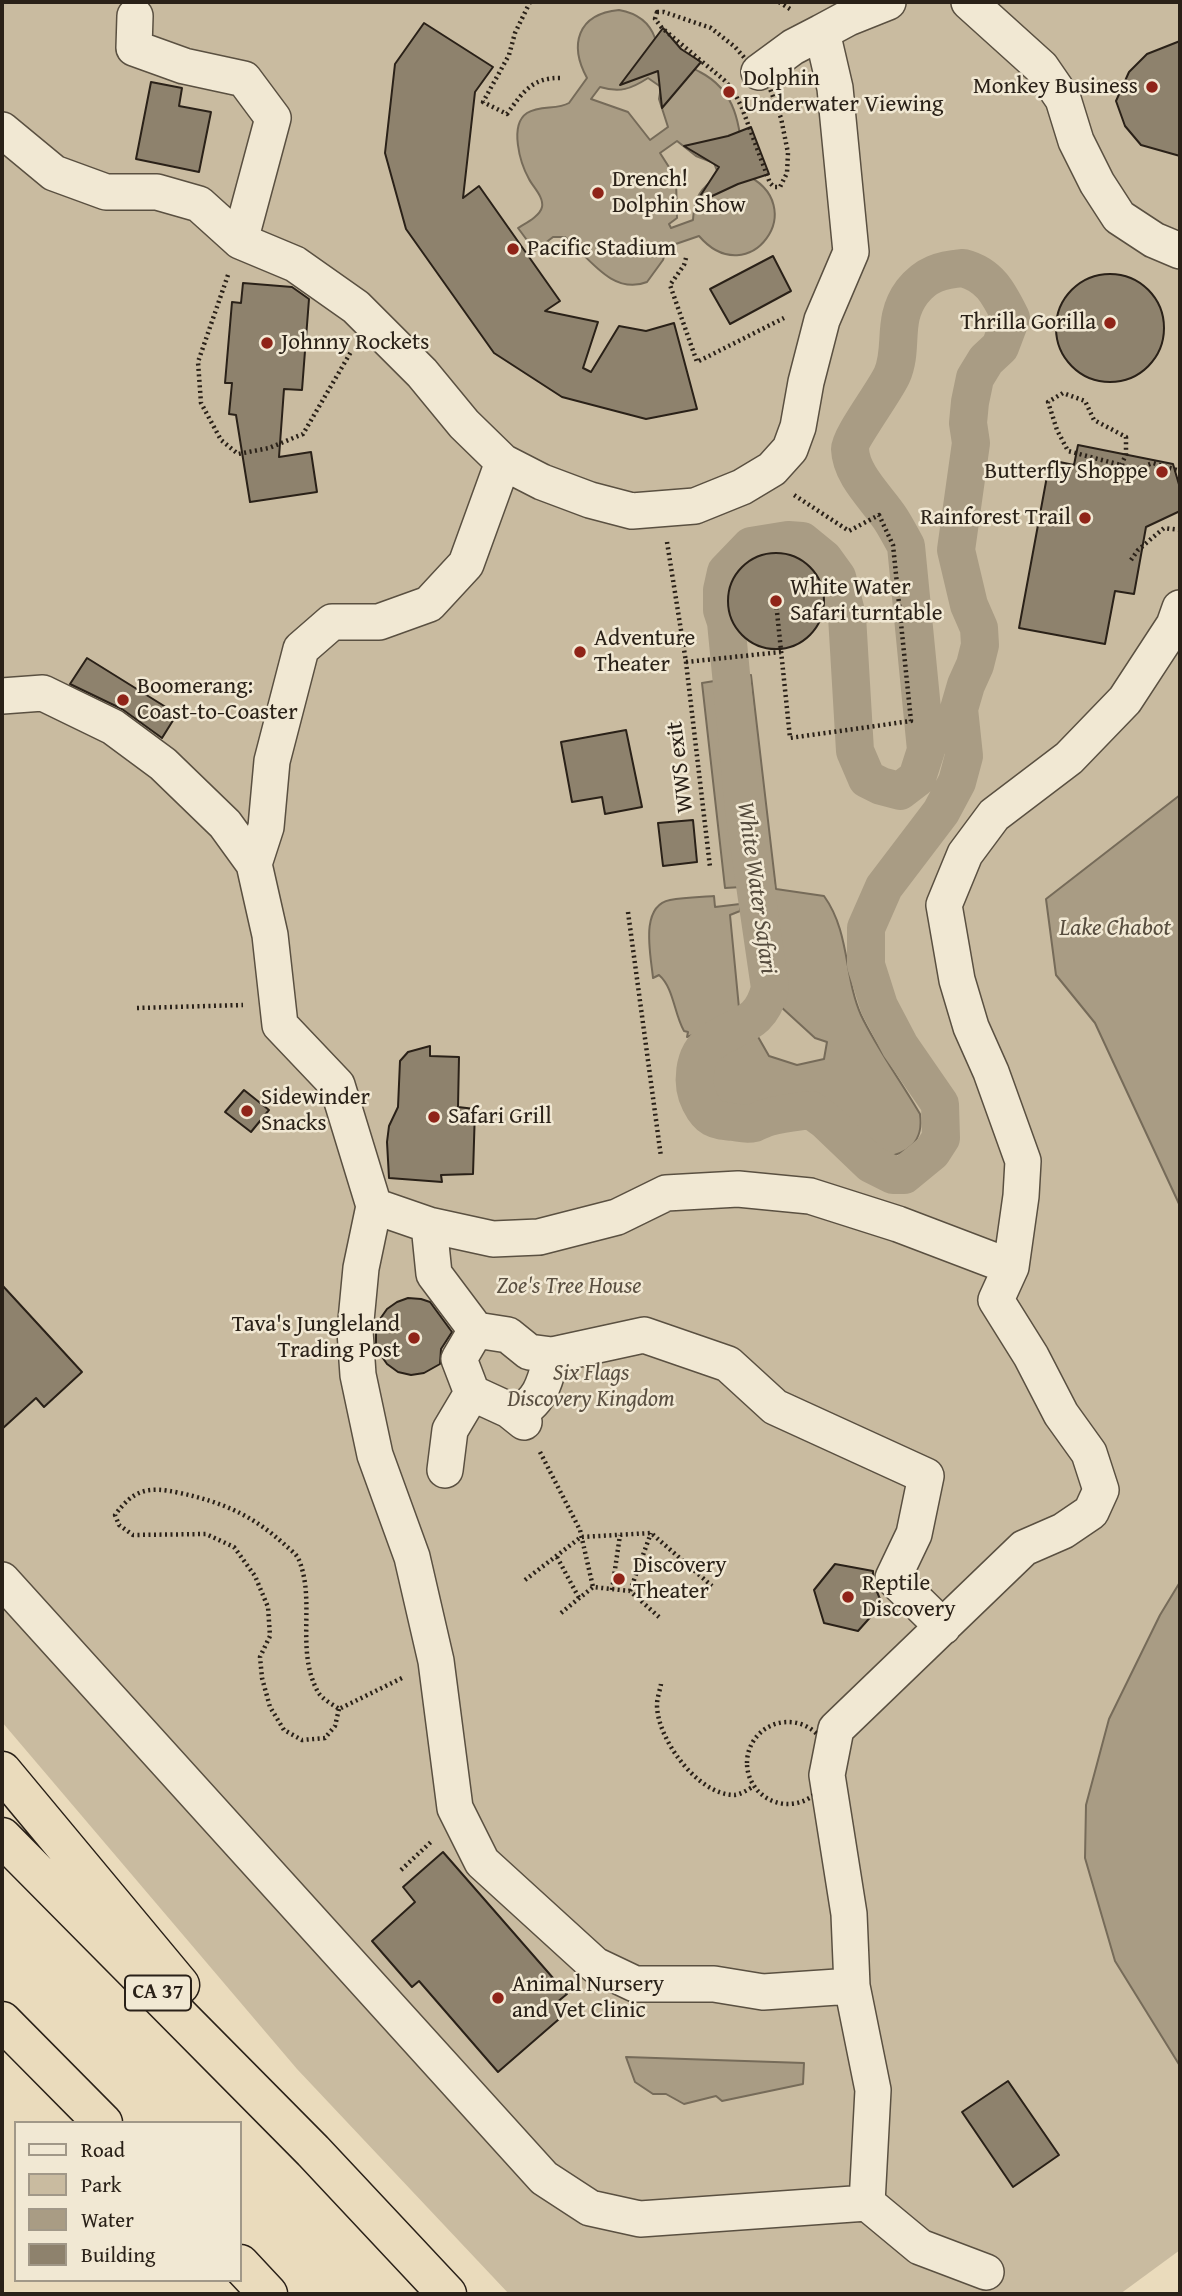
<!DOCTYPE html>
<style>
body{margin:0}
#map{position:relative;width:1182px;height:2296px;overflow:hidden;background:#eadbbc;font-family:"Gentium Book Plus",serif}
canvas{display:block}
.frame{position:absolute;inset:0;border:4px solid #2a2118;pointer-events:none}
.legend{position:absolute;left:14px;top:2121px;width:228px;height:161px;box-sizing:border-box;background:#f1e8d3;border:2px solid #a19888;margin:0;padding:9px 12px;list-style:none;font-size:21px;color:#2a2118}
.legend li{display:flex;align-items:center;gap:14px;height:35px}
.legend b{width:35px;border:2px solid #a19888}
</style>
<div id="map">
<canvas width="1182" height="2296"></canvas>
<div class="frame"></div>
<ul class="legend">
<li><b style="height:9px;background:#f1e8d3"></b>Road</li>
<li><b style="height:19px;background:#c9bba0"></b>Park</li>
<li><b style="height:19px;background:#a99c84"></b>Water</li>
<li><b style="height:19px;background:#8e826d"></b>Building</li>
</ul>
</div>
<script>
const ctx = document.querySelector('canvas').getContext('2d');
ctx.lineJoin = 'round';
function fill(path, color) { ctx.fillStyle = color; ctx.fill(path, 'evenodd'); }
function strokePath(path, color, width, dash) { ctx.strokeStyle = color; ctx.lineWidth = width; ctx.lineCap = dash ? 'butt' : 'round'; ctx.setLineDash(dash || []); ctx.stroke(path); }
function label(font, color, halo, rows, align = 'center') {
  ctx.font = font + ' "Gentium Book Plus",serif'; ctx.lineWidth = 5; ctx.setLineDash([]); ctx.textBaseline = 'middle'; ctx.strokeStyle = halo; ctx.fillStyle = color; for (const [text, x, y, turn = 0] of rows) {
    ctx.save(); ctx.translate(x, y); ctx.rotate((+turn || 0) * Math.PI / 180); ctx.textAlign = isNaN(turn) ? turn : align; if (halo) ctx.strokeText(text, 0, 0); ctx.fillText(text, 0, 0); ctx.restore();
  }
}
fill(new Path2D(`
 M2 2H1180V2250L1120 2294H509L297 2069 2 1722Z`), '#c9bba0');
const water = new Path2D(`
 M619 10C636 13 649 21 655 38 656 39 657 46 658 48 666 57 689 66 700 72 741 93 740 134 744 174 814 205 749 294 699 236L667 247 663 260 647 282C612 296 588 256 565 237H553L535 251 518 228C526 223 540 216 542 207 544 197 533 187 529 179 520 163 509 125 527 113 540 105 557 110 569 103L587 78C569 45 577 14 619 10ZM648 78 661 87 659 99 668 127 650 140 628 112 591 99 600 87C620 93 631 89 648 78ZM677 141 696 156 714 163 719 176C701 187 694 198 693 220L671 228 669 224 677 218 676 178 660 153Z
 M751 675 776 889 824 896C850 932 844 977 861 1015 876 1047 902 1083 920 1114 924 1142 908 1154 882 1158L865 1146 846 1126 822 1107 790 1101 743 1111 726 1109 713 1101 703 1080C715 1048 727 1046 757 1035L769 1056 797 1065 824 1059 827 1042 815 1038 780 1006 754 988 742 887 725 888 702 683Z
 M1180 795V1206L1095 1023 1056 975 1046 899Z
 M714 896 715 907 740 904V911L730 915 739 1008 732 1018 709 1026 701 1032 687 1037 688 1032 684 1031C674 1014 674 988 659 975L653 978C651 956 639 906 670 900 684 897 700 897 714 896Z
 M1180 1582V2066L1115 1961 1085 1858 1086 1805 1109 1719 1160 1615Z
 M626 2057 804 2063 803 2084 722 2101 716 2096 684 2104 666 2094H653L635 2082Z`);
fill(water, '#a99c84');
strokePath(water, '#766b59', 2);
strokePath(new Path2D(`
 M963 268C990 275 999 294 1011 318L1000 347 986 360 975 378 970 402 968 423 971 443 956 550 969 605 979 628 980 645 975 665 966 685 959 709 964 756 957 782 941 812 884 887 866 928V965L879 1006 900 1046 940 1104 941 1138 932 1152 904 1175H893L871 1164 826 1121 811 1110C797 1112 783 1113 769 1117 764 1118 759 1121 754 1123 746 1125 741 1123 733 1122 715 1120 709 1120 700 1102 691 1085 693 1055 710 1043 737 1023 760 1028 770 988L744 809 726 622 722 610V590L726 572 751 546 788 540 802 541 824 559 837 577 847 616 855 751 867 779 881 786 900 791 917 778 926 750 906 546C901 537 896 527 890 518 876 497 851 475 850 449 850 437 885 391 892 375 904 348 891 320 912 292 926 274 941 270 963 268Z`), '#a99c84', 38);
const building = new Path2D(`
 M424 23 493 67 475 92 463 198 479 186 560 301 545 311 598 322 583 368 591 372 619 326 646 331 674 323 697 409 646 419 562 397 494 353 406 229 385 153 395 64Z
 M663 28 681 49 701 62 662 108 658 71 620 85Z
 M1180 41V156L1141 145 1125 126 1116 101 1129 72 1147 54Z
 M151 82 182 88 179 106 211 112 199 172 136 159Z
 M751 127 769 174 738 184 695 204 719 167 684 146 728 136Z
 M773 256 791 291 730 324 710 289Z
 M1056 328a54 54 0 1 1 108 0a54 54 0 1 1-108 0Z
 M243 283 292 287 309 299 302 390 284 389 279 457 311 452 317 492 250 502 236 415 229 414 232 383H225L232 302 241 303Z
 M1078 445 1173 464 1180 488V511L1146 527 1134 594 1115 591 1105 644 1019 628 1050 460 1074 465Z
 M728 601a48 48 0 1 1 96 0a48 48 0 1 1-96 0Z
 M87 658 177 714 162 738 122 709 70 684Z
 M626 730 642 807 605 814 602 797 572 802 561 742Z
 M693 820 697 862 663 866 658 823Z
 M430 1046V1056L459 1057 458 1107 475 1109 473 1174 441 1175 442 1182 389 1178 387 1142 389 1126 398 1107 400 1061 408 1052Z
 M244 1090 269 1110 251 1132 225 1112Z
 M2 1285 82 1372 44 1407 36 1398 2 1429Z
 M408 1298 421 1299 430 1302 452 1332 441 1349 440 1364 424 1373 411 1375 398 1372 387 1364 380 1354 376 1343V1330L380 1319 387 1309 397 1302Z
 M835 1564 873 1571V1582L882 1604 858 1631 824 1623 814 1590Z
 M443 1852 567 1994 556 2003 566 2013 498 2072 419 1981 412 1987 372 1941 415 1902 403 1887Z
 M1008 2081 1059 2155 1013 2187 962 2112Z`);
fill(building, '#8e826d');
strokePath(building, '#2a2118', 2);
const minor = new Path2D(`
 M969 2 1041 67 1063 99 1076 141 1097 183 1119 217 1154 240 1180 251
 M135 16 134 48 184 66 244 79 273 118 240 241
 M759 72 793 47 822 32
 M2 130 54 173 106 192H157L199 204 240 241 295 264 356 307 422 373 464 424 503 462 542 482 590 500 632 511 695 506 742 487 772 469 790 449 798 427 806 382 822 320 851 252 835 88 822 32 848 18 888 2
 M2 696 43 693 113 727 163 764 225 824 254 864 270 935 280 1025 337 1085 374 1206 361 1268 355 1331 358 1375 375 1455 412 1557 436 1661 455 1808 482 1862 595 1965 635 1984H714L763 1992 852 1986 849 1914 827 1775 836 1729 1024 1548 1063 1531 1091 1512 1101 1490 1089 1453 1061 1414 1031 1356 996 1300 1011 1267 1021 1196 1023 1161 991 1072 971 1027 957 980 944 905 965 854 994 815 1069 758 1125 700 1174 625 1180 608
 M254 864 266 827 272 761 301 649 332 622H379L429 604 466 564 503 462
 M374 1206 429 1225 493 1239 539 1237 617 1217 666 1193 738 1189 810 1196 898 1224 1011 1267
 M429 1225 434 1274 476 1330 508 1335 529 1352 552 1355 644 1335 728 1364 775 1407 926 1476 914 1534 893 1578 943 1627
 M476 1330 459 1359 472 1393 509 1410 524 1422
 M515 1414C541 1403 545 1381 552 1355
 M445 1470 450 1430 472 1393
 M2 1580 544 2178 590 2208 640 2219 867 2203 873 2090 852 1986
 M867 2203 920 2247 986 2272`);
const highway = new Path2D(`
 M2 1771 180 1985
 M2 1837 313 2151 447 2294
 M2 2021 103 2123
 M240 2264 268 2294`);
strokePath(minor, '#5a5041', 38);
strokePath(highway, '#2a2118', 41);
strokePath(new Path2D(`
 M530 2 515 33 509 55 483 102 507 114C523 92 532 77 562 78
 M779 2 790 9
 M657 12H664L711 28 735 47 769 86 781 118 788 153 787 173 780 187H774L770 183 742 108 733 90 724 80 662 28 655 19Z
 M686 258 684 265 670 285 697 362 784 318
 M228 275 198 362 201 403 221 440 238 454 269 448 303 434 352 350
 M1121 465 1126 455V437L1094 420 1085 401 1063 393 1048 402 1057 430 1068 451 1136 469 1153 463 1180 471
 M667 542 686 662 710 867
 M1131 560 1138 550 1164 528 1180 530
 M776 602 790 738 911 721 893 545 879 515 849 531 794 495
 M686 662 781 652
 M628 912 661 1157
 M137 1008 243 1005
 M540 1452 580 1530 593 1587
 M557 1557 579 1598
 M525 1580 581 1537 651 1533 712 1586
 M612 1590 620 1535
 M630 1591 651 1533
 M561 1613 593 1587 630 1591 659 1617
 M661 1684C660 1690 657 1698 657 1705 657 1739 698 1795 734 1795 740 1795 749 1789 754 1786
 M339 1709 335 1726 325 1738 302 1740 284 1730 270 1707 262 1678 260 1657 270 1636 268 1607 255 1576 234 1547 206 1534 133 1535 119 1525 115 1515C134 1489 148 1486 180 1493 222 1502 252 1515 284 1544 289 1549 297 1554 299 1560 316 1602 295 1650 318 1692 322 1699 332 1704 339 1709L404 1677
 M747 1763a41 41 0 1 1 82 0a41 41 0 1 1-82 0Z
 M401 1870 433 1840`), '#2a2118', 4.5, [2, 3.5]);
strokePath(minor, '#f1e8d3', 35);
strokePath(highway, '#eadbbc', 38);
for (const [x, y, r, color] of [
 [1152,87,7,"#8f2418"],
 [729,92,7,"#8f2418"],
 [598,193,7,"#8f2418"],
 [513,249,7,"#8f2418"],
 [1110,323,7,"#8f2418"],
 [267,343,7,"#8f2418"],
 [1162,472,7,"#8f2418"],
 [1085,518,7,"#8f2418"],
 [776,601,7,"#8f2418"],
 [580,652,7,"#8f2418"],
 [123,700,7,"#8f2418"],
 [247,1111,7,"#8f2418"],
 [434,1117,7,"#8f2418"],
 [414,1338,7,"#8f2418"],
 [619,1579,7,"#8f2418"],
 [848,1597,7,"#8f2418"],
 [498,1998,7,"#8f2418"]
]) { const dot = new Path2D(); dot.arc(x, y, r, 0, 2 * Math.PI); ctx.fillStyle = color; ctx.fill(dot); strokePath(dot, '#f1e8d3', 2.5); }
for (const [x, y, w] of [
 [158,1993,66]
]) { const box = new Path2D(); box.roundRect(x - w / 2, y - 17.5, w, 35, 5); ctx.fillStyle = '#f1e8d3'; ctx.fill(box); strokePath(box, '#2a2118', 2); }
label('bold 21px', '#2a2118', null, [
 ["CA 37",158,1993]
]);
label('23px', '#2a2118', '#f1e8d3', [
 ["Dolphin",743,79],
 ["Underwater Viewing",743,105],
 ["Monkey Business",1138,87,"right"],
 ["Drench!",612,180],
 ["Dolphin Show",612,206],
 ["Pacific Stadium",527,249],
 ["Thrilla Gorilla",1096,323,"right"],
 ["Johnny Rockets",281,343],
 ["Butterfly Shoppe",1148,472,"right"],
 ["Rainforest Trail",1071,518,"right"],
 ["White Water",790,588],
 ["Safari turntable",790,614],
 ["Adventure",594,639],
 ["Theater",594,665],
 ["Boomerang:",137,687],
 ["Coast-to-Coaster",137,713],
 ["Sidewinder",261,1098],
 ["Snacks",261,1124],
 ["Safari Grill",448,1117],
 ["Tava's Jungleland",400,1325,"right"],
 ["Trading Post",400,1351,"right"],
 ["Discovery",633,1566],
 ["Theater",633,1592],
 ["Reptile",862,1584],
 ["Discovery",862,1610],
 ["Animal Nursery",512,1985],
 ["and Vet Clinic",512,2011]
], 'left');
label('23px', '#2a2118', '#f1e8d3', [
 ["WWS exit",681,767,-97]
]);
label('italic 23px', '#5a4f41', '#f1e8d3', [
 ["Zoe's Tree House",569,1287],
 ["Six Flags",591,1374],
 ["Discovery Kingdom",591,1400]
]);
label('italic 24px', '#564c3e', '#f1e8d3', [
 ["White Water Safari",756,888,82],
 ["Lake Chabot",1115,929]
]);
</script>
